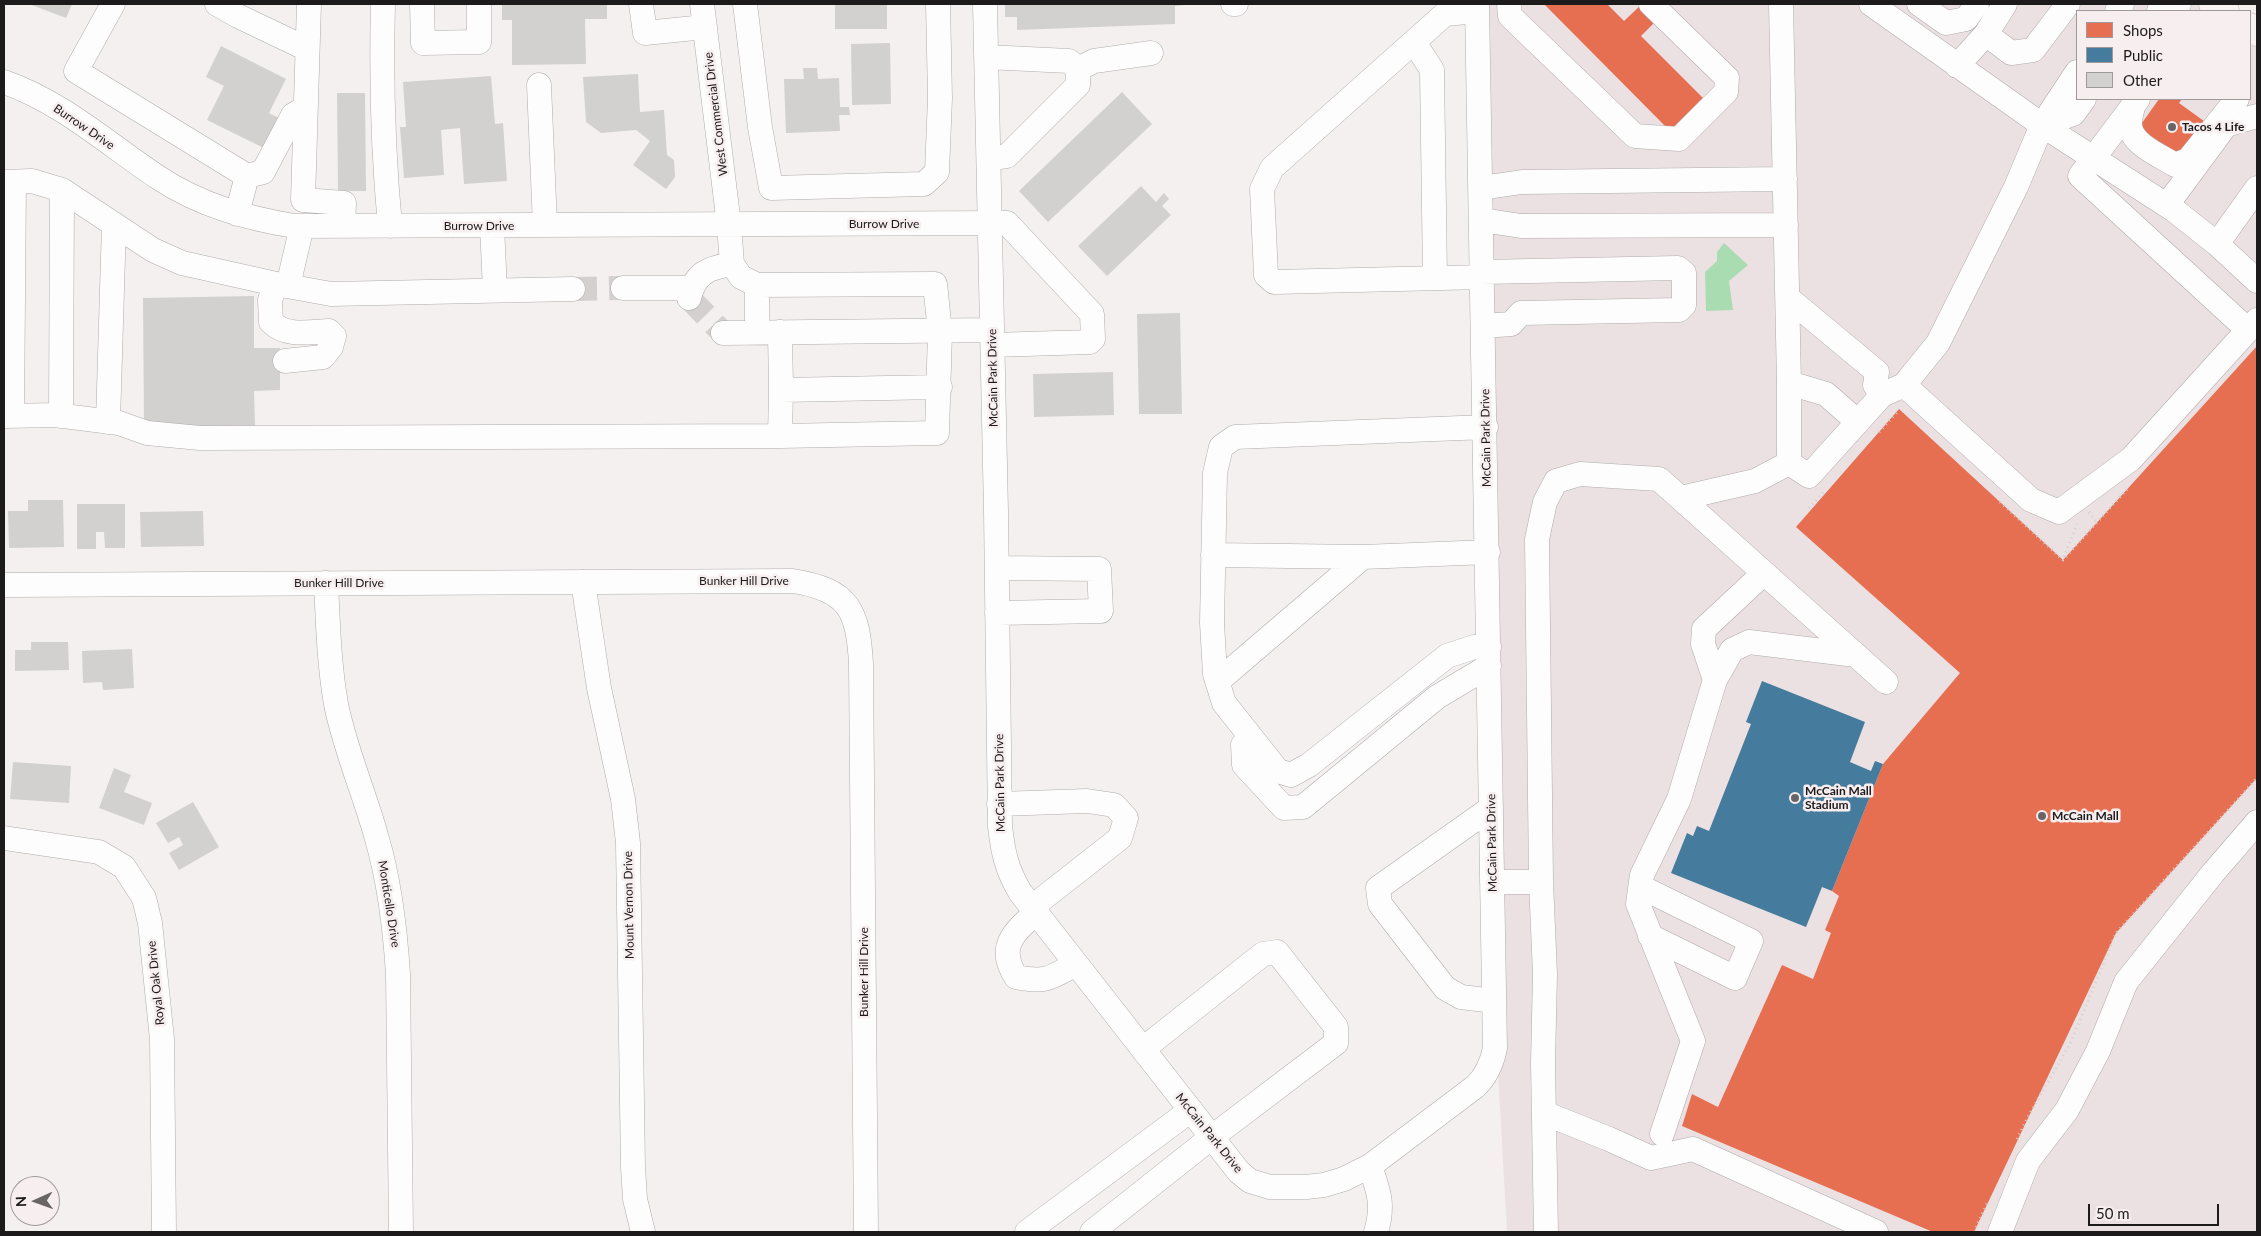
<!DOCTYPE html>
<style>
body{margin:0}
#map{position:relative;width:2261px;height:1236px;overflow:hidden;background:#f5f0f0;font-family:Lato,sans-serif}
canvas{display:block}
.frame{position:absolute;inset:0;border:5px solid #1d1a1b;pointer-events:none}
.legend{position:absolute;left:2076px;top:10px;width:175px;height:90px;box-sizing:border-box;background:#f7eeef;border:1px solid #a0999a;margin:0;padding:6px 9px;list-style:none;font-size:15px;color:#1d1a1b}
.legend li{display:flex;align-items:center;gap:10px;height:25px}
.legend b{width:25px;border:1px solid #a0999a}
.north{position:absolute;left:10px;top:1176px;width:50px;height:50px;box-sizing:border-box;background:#f7eeef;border:1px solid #a0999a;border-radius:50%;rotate:268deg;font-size:14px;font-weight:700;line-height:20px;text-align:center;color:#1d1a1b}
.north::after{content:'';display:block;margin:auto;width:18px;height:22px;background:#696566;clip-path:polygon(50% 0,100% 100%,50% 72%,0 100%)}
.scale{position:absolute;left:2088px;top:1204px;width:131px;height:22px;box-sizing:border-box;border:2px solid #1d1a1b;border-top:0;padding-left:6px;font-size:15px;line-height:18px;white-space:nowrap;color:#1d1a1b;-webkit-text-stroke:4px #f7eeef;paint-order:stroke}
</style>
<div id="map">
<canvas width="2261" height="1236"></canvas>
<div class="frame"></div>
<ul class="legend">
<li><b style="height:14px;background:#e76f51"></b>Shops</li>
<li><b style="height:14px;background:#457b9d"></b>Public</li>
<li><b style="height:14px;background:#d3d0d0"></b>Other</li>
</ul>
<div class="north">N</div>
<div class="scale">50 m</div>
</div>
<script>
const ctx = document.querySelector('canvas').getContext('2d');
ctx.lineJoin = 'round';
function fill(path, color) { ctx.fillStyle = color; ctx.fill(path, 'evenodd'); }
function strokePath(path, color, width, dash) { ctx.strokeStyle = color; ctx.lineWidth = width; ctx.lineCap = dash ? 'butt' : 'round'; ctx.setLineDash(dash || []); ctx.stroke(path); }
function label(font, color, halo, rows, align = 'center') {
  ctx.font = font + ' Lato,sans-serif'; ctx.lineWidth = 5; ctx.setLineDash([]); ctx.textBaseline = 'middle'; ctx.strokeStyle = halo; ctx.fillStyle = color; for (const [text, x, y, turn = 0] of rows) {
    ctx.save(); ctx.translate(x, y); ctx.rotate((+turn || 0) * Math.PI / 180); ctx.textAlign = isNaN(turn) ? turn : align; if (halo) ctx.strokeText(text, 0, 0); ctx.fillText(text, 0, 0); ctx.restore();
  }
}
fill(new Path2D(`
 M1476 4H2218L2229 11H2077V99H2250V26L2257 32V1232H1507L1494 1001Z`), '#ebe1e2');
fill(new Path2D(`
 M1724 243 1748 265 1729 281 1733 310 1706 311 1705 272 1717 261V252Z`), '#aadcb2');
fill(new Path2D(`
 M1544 4H1607L1624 21 1642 4 1659 18 1641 36 1705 100 1672 133Z
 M2159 99H2182L2179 103 2208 124 2183 158 2137 130Z
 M2257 346V778L2116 933 1974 1232H1933L1682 1126 1692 1094 1718 1107 1782 965 1813 979 1831 933 1825 930 1839 896 1832 891 1883 764 1960 673 1796 527 1899 409 2063 560Z`), '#e76f51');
fill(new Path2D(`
 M1762 681 1865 722 1850 762 1871 771 1875 761 1883 764 1832 891 1822 887 1806 927 1671 873 1687 833 1693 836 1697 826 1709 831 1751 724 1746 722Z`), '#457b9d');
fill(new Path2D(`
 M29 4H72L66 18Z
 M502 4H607V19H585L586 64 512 65V20H502Z
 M835 4H887V29H835Z
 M1005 4H1186V5L1175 6V24L1017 30V17H1005Z
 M890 43 891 104 852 105 851 44Z
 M221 46 286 79 269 113 287 122 272 152 207 120 224 86 206 77Z
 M803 68H817L818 79 839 78 840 107H849L850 115H839L840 131 786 133 784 79H804Z
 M638 74 640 112 664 110 667 155 674 160 675 177 666 189 633 165 650 141 636 130 601 133 586 122 583 77Z
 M491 76 495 124 503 123 507 181 464 184 460 128 441 130 444 175 404 178 400 127H406L403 82Z
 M1122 92 1152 124 1048 222 1019 191Z
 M337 93H365L366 191H338Z
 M1141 186 1156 202 1164 193 1169 199 1162 206 1171 215 1107 276 1078 246Z
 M254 296V348H280V390L254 391 255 426 144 427 143 298Z
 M1180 313 1182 414H1139L1137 314Z
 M1113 372 1114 415 1034 417 1033 374Z
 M28 500H63L64 547 9 548 8 511H28Z
 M77 504H125V548H105L104 532H96V549H77Z
 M203 511 204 546 141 547 140 512Z
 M31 642H68L69 670 15 671V650H31Z
 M132 649 134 688 103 690 102 682 83 683 82 651Z
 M13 762 71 766 69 803 10 799Z
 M114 768 131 775 124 792 152 803 144 825 99 808Z
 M193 802 219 847 179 870 169 853 183 845 179 837 168 843 156 823Z`), '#d3d0d0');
strokePath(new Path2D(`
 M573 289 623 288
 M689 298 723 333`), '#d5d0d0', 24, [24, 12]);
const minor = new Path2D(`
 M113 4 76 71 247 176 237 214
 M217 4 238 16 307 49
 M309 4 303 200 344 203 343 226
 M383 4C381 78 383 152 390 226
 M422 4 423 43 479 42V4
 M641 4 645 33 705 27
 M702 4 729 225 732 264 741 277 757 285 935 284 940 332 937 433 780 436 781 390
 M745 4 760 127 771 188 924 184 937 172 940 98 938 4
 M985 4 996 511 1000 826C1003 852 1006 868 1020 892L1239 1172 1250 1181 1270 1187H1306L1324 1185 1344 1179 1370 1166 1476 1086C1487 1075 1492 1063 1495 1048L1477 4
 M1233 4H1236
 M1509 4 1510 16 1635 136 1679 139 1726 92 1727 78 1651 4
 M1871 4 2042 125 2174 210 2217 244 2257 281
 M1919 4 1946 23 1966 19 1977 4
 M1477 11 1445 14 1272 168 1262 189 1266 275 1274 282 1483 277
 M2117 11 2122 4
 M2159 11 2169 6 2179 4
 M1986 34 2011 53 2033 50 2068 4
 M1414 42 1432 70 1435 278
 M987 57 1069 61 1078 69V85L1007 156 989 159
 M1957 66 1986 34 2005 4
 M1078 69 1094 61 1151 53
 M2077 72 2042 125 2016 187 1938 343 1904 385 2031 500 2059 512 2131 459 2257 320
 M4 82C62 102 109 145 159 178 200 205 246 218 294 226L1007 223 1092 314 1093 339 1090 342 993 345
 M539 85 545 225
 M2138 99 2080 176 2248 330
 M2134 104C2132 110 2130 118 2130 124 2130 144 2161 156 2175 165L2188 160 2237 99
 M2042 125 2073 114 2084 99
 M247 176 263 172 293 115 305 108
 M4 182 32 181 62 190 153 250 182 263 276 284 331 294 573 289
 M1481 188 1522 182 1785 179
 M2167 205 2226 125 2257 116
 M1482 220 1521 226 1786 225
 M492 226 495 290
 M2217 244 2257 188
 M1482 272 1678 268 1684 273V305L1679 310 1521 313 1511 324 1484 326
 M276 284 270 300 271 322C286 337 309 332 329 331L334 336 331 347 323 357 285 361
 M288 286 302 226
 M623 288H691
 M689 298C695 273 708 268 732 264
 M1788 298 1877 372 1875 385 1882 395
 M757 332V285
 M780 332 781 390 940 387
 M723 333 992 330
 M1789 383 1826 394 1858 422
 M4 416 56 415 119 423 147 433 200 438 780 436
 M12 416 14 182
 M61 416 62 190
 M108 422 114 224
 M1486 427 1235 437 1221 447 1215 473 1212 623 1215 674 1224 703 1278 771 1291 775 1309 765 1447 656 1474 647H1489
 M1789 463 1809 476 1882 395 1904 385
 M1681 498 1755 481 1789 463V383L1781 4
 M1213 555 1363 557
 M997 568 1099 569 1101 611 997 613
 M583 582 599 688 623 799 628 843 633 1167 635 1199 643 1232
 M326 583C328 624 329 664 336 704 345 750 365 794 377 839 390 883 395 928 398 974L401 1232
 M4 585 793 581C849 590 858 610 861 664L866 1232
 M1715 680 1732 650 1749 642 1856 655
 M1217 682 1363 557 1488 552
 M1251 737 1243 745 1244 765 1284 808 1303 807 1437 697 1489 666
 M999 804 1087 801 1114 805 1126 818 1120 838 1032 907
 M1491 808 1378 888 1380 904 1445 988 1461 997 1494 1001
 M4 838 99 852 124 867 144 898 150 923 162 1039 164 1232
 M1492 882H1541
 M1641 887 1751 941 1735 978 1650 936
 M1036 913C1013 932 997 948 1016 977 1047 983 1050 978 1076 964
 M1544 1113 1609 1139 1651 1158 1693 1149 1876 1232
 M1662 1134 1693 1041 1638 904 1642 875 1679 799 1715 680 1703 644 1704 629 1764 573
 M1370 1166C1379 1192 1384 1205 1376 1232
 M1027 1232 1191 1110
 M1092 1232 1212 1137 1336 1043V1027L1277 952 1263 954 1143 1049
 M1546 1232 1543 1063 1545 974 1541 882 1537 539 1545 502 1556 481 1580 474 1659 479 1886 682
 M2000 1232 2028 1161 2067 1110 2098 1051 2126 982 2213 873 2257 822`);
const major = new Path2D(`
 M2213 4 2225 11
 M2250 27 2257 32`);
strokePath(minor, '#afabab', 25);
strokePath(major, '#c5b9bb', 29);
strokePath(new Path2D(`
 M1879 432 1898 411
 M2000 502 2063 560 2129 487
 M1809 508 1824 492
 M2089 512 2097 523
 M2064 557 2077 524
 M2017 1139 2030 1113 2071 1042 2116 933 2257 778
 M1974 1232 1988 1201`), '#d1cfcf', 3, [1, 4]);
strokePath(minor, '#fefdfd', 24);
strokePath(major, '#f8f2f3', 28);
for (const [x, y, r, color] of [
 [2172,127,5,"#696566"],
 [1795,798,5,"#696566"],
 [2042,816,5,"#696566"]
]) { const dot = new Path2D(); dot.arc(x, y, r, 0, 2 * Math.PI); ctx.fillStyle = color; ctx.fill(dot); strokePath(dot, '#f7eeef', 2); }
label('12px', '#1d1a1b', '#f7eeef', [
 ["West Commercial Drive",716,114,-97],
 ["Burrow Drive",84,127,34],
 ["Burrow Drive",884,224],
 ["Burrow Drive",479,226],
 ["McCain Park Drive",993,378,-91],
 ["McCain Park Drive",1486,438,-91],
 ["Bunker Hill Drive",744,581],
 ["Bunker Hill Drive",339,583],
 ["McCain Park Drive",1000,783,-91],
 ["McCain Park Drive",1492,843,-91],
 ["Monticello Drive",389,904,81],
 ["Mount Vernon Drive",629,905,-91],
 ["Bunker Hill Drive",864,972,-90],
 ["Royal Oak Drive",156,983,-96],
 ["McCain Park Drive",1209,1133,51]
]);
label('bold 12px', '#1d1a1b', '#f7eeef', [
 ["Tacos 4 Life",2182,127],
 ["McCain Mall",1805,791],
 ["Stadium",1805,805],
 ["McCain Mall",2052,816]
], 'left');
</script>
